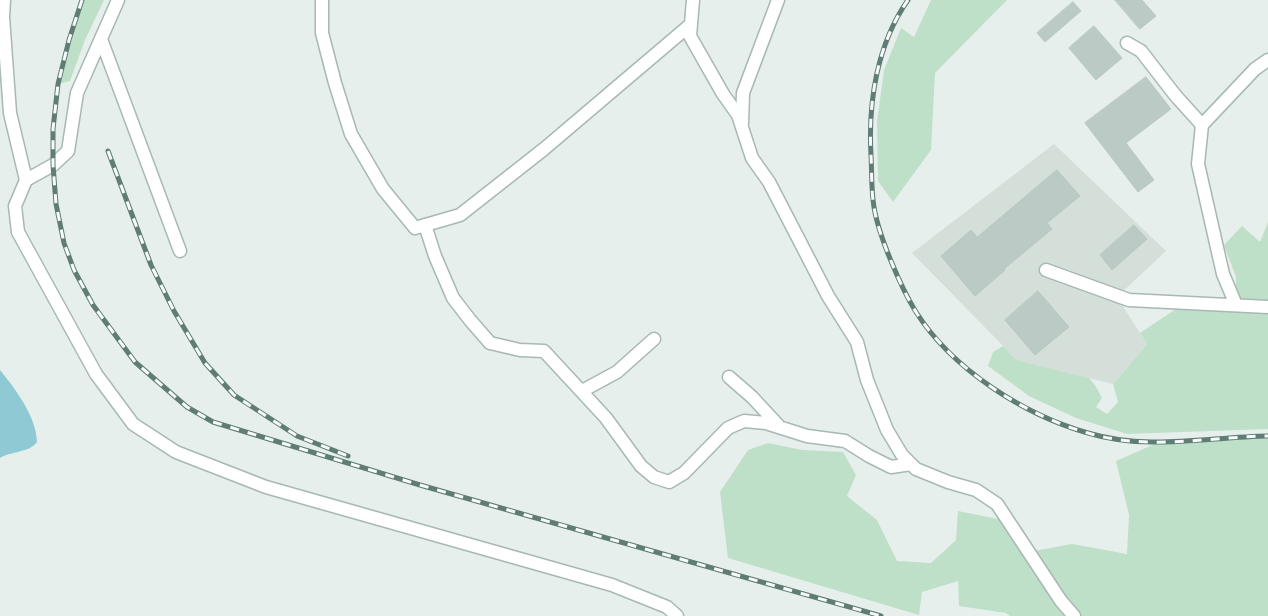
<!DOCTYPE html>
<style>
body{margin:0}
canvas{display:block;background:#e6efeb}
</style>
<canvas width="1268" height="616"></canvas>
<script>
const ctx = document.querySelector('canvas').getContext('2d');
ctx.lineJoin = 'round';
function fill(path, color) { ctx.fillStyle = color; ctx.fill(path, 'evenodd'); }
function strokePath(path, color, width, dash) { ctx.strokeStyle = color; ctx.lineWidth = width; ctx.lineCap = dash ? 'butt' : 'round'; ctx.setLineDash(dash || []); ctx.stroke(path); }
fill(new Path2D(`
 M1054 144 1166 251 1117 297 1147 344 1113 384 1017 360 912 253Z`), '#d4dfda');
fill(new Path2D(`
 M82 0H104L85 40 70 81 58 84 69 40Z
 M931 0H1007L935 73 931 150 893 202 878 181 877 122 884 70 901 28 914 37Z
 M1268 222V429L1127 434 1076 418 1029 396 988 366 993 352 1003 346 1017 360 1089 378 1095 385 1102 398 1096 407 1107 414 1118 402 1113 384 1147 344 1140 333 1185 303 1236 305V277L1224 245 1242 226 1260 242Z
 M1268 436V616H1010L1006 613 959 606 958 581 922 592 919 615 728 558 720 492 748 450 768 443 802 450 843 452 856 475 847 496 877 520 897 561 931 563 956 540 958 511 1008 521 1029 552 1072 544 1127 554 1129 515 1116 461 1157 443Z`), '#bfe0c8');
fill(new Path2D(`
 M0 370C16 390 36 416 37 442 29 453 11 451 0 458Z`), '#8ec9d4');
const building = new Path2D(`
 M1115 0H1142L1156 16 1140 29Z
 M1073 2 1081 11 1045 42 1037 33Z
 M1094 26 1122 58 1096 80 1069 48Z
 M1146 77 1171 109 1126 143 1154 180 1138 192 1085 123Z
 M1057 170 1080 196 1047 223 1052 229 1004 269 1005 270 975 296 941 256 971 230 977 237Z
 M1134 225 1147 239 1112 270 1100 255Z
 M1038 291 1069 327 1035 355 1005 320Z`);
fill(building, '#bbcac4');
strokePath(building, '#b8c9c2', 1);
const minor = new Path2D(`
 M4 0 3 17 10 113 26 180
 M118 0 77 93 68 151 53 165 26 180 15 206 18 232 96 374 133 424 176 452 266 487 612 585 667 607 677 616
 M322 0V33L335 83 351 134 383 189 415 228 460 215 544 149 690 25
 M693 0 690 36 723 94 738 115 752 158 769 182 828 296 857 342 867 380 887 430 902 455 916 469 948 482 976 490 997 504 1061 601 1074 616
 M101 39 180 251
 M1127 43 1141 51 1175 95 1202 125
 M742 124 743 93 778 0
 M425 225 435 256 453 298 470 320 490 343 520 350 544 351 606 418 641 466 654 477 669 482 684 473 728 428 744 421 766 423 807 436 845 441 869 456 891 467 911 464
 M1046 270 1129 300 1268 307
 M1236 305 1223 274 1198 164 1202 125 1255 69 1268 60
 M729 377 752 397 778 425
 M582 391 617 372 654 339`);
strokePath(minor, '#a8b8b2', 15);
strokePath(minor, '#fff', 12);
const rail = new Path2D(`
 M82 0 69 40 58 84 53 129V165L56 204 64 243 74 270 93 305 135 362 187 407 213 422 420 485 881 616
 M908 0C877 44 868 102 871 155 872 172 871 190 874 207 877 226 884 244 891 261 898 278 906 296 916 312 952 369 1024 415 1088 433 1148 451 1207 437 1268 436
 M108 151 151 265 174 311 205 363 234 395 297 436 348 456`);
strokePath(rail, '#5f7d75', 5);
strokePath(rail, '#f7fbf9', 3, [9]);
</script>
